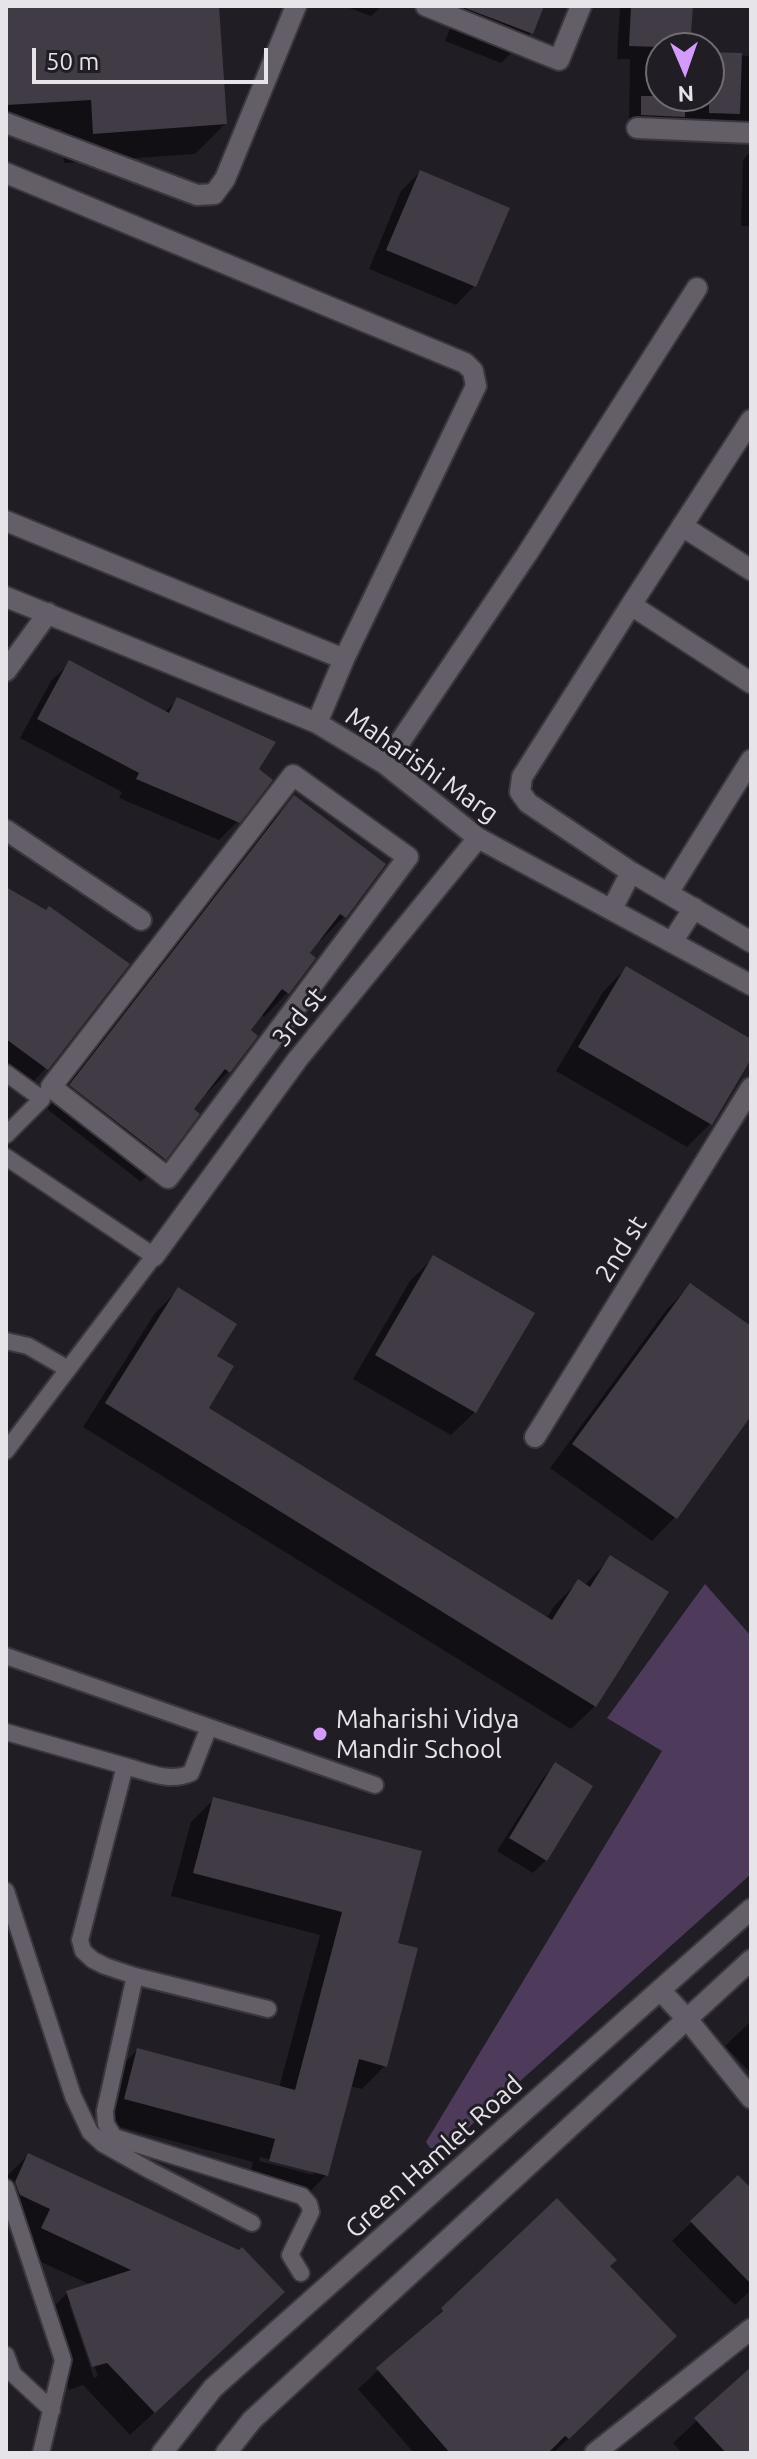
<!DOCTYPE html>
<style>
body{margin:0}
#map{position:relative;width:757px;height:2459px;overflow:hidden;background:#211d25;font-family:Ubuntu,sans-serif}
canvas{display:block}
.frame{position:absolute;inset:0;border:8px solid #e6e3e9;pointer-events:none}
.north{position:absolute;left:645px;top:32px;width:80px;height:80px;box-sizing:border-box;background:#211d25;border:2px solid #706c73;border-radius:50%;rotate:178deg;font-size:22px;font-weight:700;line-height:32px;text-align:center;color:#e6e3e9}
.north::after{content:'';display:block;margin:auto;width:28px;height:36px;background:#d39cfc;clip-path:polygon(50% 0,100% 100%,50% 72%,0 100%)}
.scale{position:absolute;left:32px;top:48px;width:236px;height:36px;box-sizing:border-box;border:4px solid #e6e3e9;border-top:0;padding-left:10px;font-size:24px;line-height:28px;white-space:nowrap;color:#e6e3e9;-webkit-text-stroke:6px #211d25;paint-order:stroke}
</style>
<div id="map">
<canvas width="757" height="2459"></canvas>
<div class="frame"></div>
<div class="north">N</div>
<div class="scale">50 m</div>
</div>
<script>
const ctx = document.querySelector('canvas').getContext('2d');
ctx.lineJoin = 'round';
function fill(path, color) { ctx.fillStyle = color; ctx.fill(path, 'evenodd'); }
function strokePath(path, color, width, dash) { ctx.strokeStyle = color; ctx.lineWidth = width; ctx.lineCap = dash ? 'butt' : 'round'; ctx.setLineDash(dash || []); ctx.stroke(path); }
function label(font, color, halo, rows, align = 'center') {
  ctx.font = font + ' Ubuntu,sans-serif'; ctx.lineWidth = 6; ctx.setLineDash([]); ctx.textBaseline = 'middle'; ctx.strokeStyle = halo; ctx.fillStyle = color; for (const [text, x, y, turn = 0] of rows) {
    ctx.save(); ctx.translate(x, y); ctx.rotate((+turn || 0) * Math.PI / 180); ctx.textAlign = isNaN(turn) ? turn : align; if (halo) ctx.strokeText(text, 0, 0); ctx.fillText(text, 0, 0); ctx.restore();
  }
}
fill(new Path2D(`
 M705 1584 751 1636V1874L450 2144 439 2149 430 2148 426 2142 662 1751 607 1718Z`), '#4e3b5c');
fill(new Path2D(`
 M6 6H217L225 124 195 154 64 163 61 129 6 132Z
 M344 6H382L371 16Z
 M459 6H542L531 33 501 63 445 41Z
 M620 6H691L688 48H661V96H709V54L751 56V145L750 139 629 127 630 59H617Z
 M751 151V226H741L743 160Z
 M420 172 474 286 456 305 369 269 401 191Z
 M70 663 164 713 178 699 256 770 238 821 219 840 119 798 122 792 20 738 51 681Z
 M294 798 384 865 344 917 321 940 318 939 307 954 313 958 287 993 264 1017 261 1014 248 1031 229 1071 205 1095 204 1094 192 1110 164 1158 141 1182 47 1109 271 821Z
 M6 889 46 1068 28 1087 6 1071Z
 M626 968 751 1042V1055L710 1124 687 1147 556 1071 603 992Z
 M434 1257 475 1412 451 1435 353 1379 410 1281Z
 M691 1285 751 1328V1412L675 1517 652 1541 550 1468 667 1309Z
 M178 1290 214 1357 206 1408 546 1619 555 1605 578 1582 584 1586 610 1558 595 1706 571 1729 83 1427 155 1313Z
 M555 1765 546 1860 533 1873 497 1851 543 1778Z
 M214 1799 396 1944 385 2066 362 2089 350 2086 326 2175 303 2199 247 2185 253 2162 101 2122 114 2074 137 2050 279 2088 320 1935 171 1896 191 1822ZM260 2157 313 2170V2175L259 2161Z
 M751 2021V2073L725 2046Z
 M28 2155 259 2315 130 2435 83 2385 69 2390 44 2317 67 2293 91 2285 19 2252 28 2233 6 2223V2177ZM69 2304H73L98 2376 94 2378Z
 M738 2177 751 2191V2290L735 2305 672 2241Z
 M608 2266 655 2356 553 2453H414L358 2389 443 2310Z
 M751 2370V2453H682L673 2443Z`), '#0007');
fill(new Path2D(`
 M6 6H219L227 124 93 134 91 100 6 105Z
 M466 6H544L533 34 465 8Z
 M631 6H693L690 48 629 46Z
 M709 52 742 53 740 114 709 113Z
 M641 96H685V117L641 115Z
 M420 170 510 208 476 287 386 250Z
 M69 660 169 713 177 697 276 742 259 769 273 780 240 823 136 779 139 773 37 719Z
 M294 795 386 864 346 918 340 914 310 953 316 958 289 994 282 989 251 1030 258 1036 230 1073 225 1069 194 1109 200 1114 166 1160 69 1085Z
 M6 887 46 910 49 906 130 964 48 1070 6 1039Z
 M626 966 751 1039V1059L712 1125 578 1047Z
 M433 1255 535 1313 476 1413 375 1355Z
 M690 1283 751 1326V1416L677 1519 572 1444Z
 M178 1287 237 1324 217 1356 234 1366 209 1408 552 1620 578 1579 590 1587 610 1555 669 1592 596 1707 105 1403Z
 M555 1762 593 1786 547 1861 509 1838Z
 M213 1797 422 1851 398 1943 418 1948 387 2067 359 2059 328 2176 269 2161 275 2139 124 2099 137 2048 295 2090 342 1912 193 1873Z
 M28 2153 239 2250 242 2247 285 2292 155 2413 107 2363 92 2367 66 2291 131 2270 41 2228 50 2209 20 2195 15 2182Z
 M738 2175 751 2188V2284L690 2221Z
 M557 2198 617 2260 610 2266 677 2336 569 2439 565 2436 548 2453H450L376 2368 443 2311 441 2308Z
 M751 2367V2453H726L694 2418Z`), '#403b44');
const lane = new Path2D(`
 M6 1073 42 1099 6 1135
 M6 1157 154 1256 6 1451
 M6 1341 28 1346 68 1369
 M6 1656 375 1785
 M6 1732 125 1766 80 1940 83 1951 93 1960 105 1966 135 1976 268 2009
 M125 1766C147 1772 170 1783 191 1773L209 1727
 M6 1891 73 2096 90 2132 103 2144 151 2171 252 2223
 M135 1976 105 2111 106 2124 114 2137 302 2196 309 2204 311 2212 290 2255 301 2273
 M6 2188 63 2360 41 2453
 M6 2355 13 2374 52 2410`);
const street = new Path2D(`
 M426 6 559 60 581 6
 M6 123 197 195 214 194 225 179 296 6
 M637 128 751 133
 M6 173 465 363 473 371 476 386 344 659 317 723
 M6 521 344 659
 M682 526 751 570
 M6 597 317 723 385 764 478 838 751 985
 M631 605 751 420
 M6 671 48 613
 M751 683 631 605 522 777 520 792 528 803 631 872 751 942
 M385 764 527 554 697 288
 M293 775 408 857 168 1178 51 1087Z
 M6 830 141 920
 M668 893 751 760
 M612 909 631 872
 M672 942 694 908
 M154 1256 297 1060 478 838
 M535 1437 751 1088
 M661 1991 687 2019 751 2098
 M162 2453 213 2388 751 1909
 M226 2453 252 2420 751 1960
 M595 2453 751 2329`);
strokePath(lane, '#3b373e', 20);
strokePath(street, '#3b373e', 24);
strokePath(lane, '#635e67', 16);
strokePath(street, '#635e67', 20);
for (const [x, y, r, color] of [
 [320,1734,8,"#d39cfc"]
]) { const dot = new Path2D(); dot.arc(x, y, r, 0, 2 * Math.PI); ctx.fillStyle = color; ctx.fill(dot); strokePath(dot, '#211d25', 3); }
label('26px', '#e6e3e9', '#211d25', [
 ["Maharishi Marg",422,765,35],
 ["3rd st",299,1017,-51],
 ["2nd st",621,1249,-58],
 ["Green Hamlet Road",434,2157,-42]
]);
label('26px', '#e6e3e9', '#211d25', [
 ["Maharishi Vidya",336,1719],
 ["Mandir School",336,1749]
], 'left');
</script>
